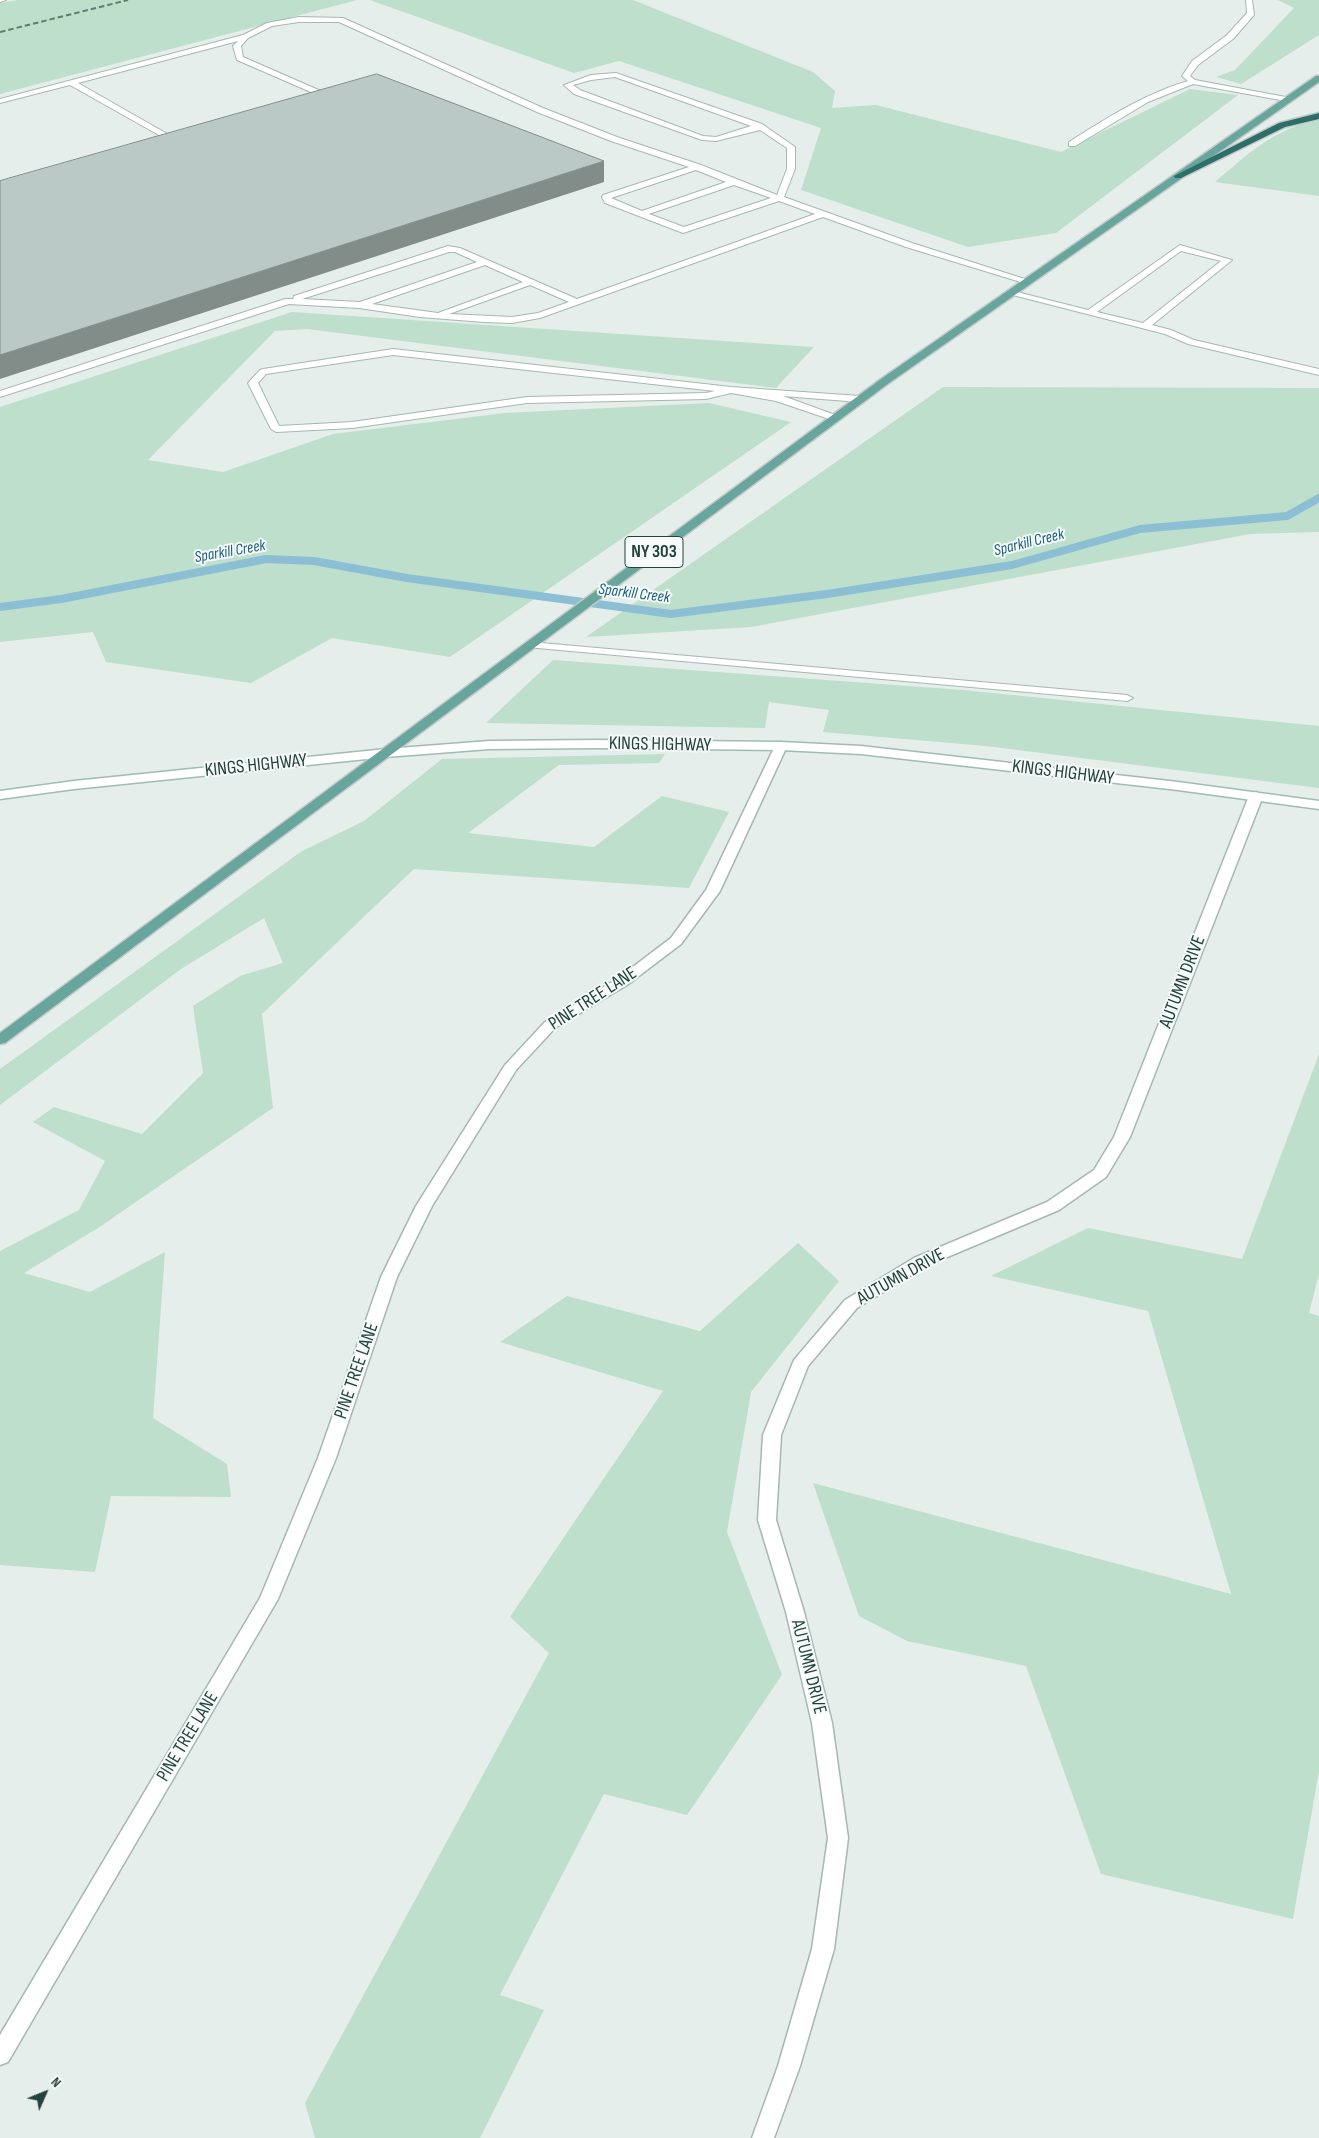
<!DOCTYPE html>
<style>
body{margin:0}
#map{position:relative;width:1319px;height:2138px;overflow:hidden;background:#e5eeeb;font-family:"Sofia Sans Condensed",sans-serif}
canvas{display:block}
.north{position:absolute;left:20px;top:2068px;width:50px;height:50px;-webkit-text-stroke:4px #f5faf8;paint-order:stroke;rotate:46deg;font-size:14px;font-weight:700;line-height:20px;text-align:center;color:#23413d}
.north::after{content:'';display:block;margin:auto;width:18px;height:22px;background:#23413d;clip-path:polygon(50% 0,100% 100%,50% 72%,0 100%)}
</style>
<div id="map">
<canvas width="1319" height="2138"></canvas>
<div class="north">N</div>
</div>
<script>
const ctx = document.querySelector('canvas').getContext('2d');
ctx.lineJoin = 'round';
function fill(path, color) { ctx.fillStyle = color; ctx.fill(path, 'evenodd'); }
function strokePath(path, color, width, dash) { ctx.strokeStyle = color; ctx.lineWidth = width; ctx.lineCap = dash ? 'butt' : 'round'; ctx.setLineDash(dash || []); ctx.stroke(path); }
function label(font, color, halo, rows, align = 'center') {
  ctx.font = font + ' "Sofia Sans Condensed",sans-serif'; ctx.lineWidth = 4; ctx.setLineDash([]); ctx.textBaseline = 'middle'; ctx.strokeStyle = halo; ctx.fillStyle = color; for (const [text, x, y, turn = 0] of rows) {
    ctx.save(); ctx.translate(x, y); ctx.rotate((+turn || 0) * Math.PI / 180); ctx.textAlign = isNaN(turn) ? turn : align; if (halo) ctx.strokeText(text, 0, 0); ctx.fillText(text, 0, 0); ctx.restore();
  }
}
fill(new Path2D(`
 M18 0H357L0 94V3Z
 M370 0H633L813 72 835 91 832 108 876 105 1061 152 1190 89 1238 95 1056 233 968 247 801 190 821 128 619 61 574 73Z
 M1278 0H1319V35L1241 84 1216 77 1235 70 1294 8Z
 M1319 121V196L1215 182C1246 156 1276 126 1319 121Z
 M292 312 814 347 776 388 307 329 275 331 148 460 223 472 333 434 505 413 709 403 791 422 450 657 332 638 251 683 106 662 93 632 0 642V407Z
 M943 387 1319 388V532L1250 534 751 627 586 637Z
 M553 660 963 690 1319 726V788L986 746 823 732 829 710 769 702 765 728 486 723Z
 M665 754 659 763 559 765 468 833 594 847 662 796 729 812 689 888 414 869 262 1014 273 1108 98 1228 24 1273 90 1292 165 1252 153 1418 227 1464 231 1497 111 1496 95 1572 0 1565V1251L79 1210 105 1161 33 1122 54 1107 142 1134 203 1073 193 1006 240 976 283 963 264 918 181 969 0 1105V1069L302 851 364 821 442 759Z
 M1319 1054V1274L1309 1313 1319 1316V1771L1293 1919 1101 1874 1026 1666 907 1641 859 1616 813 1483 1231 1594 1148 1311 991 1276 1088 1228 1242 1259Z
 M798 1243 839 1281 751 1392 727 1532 782 1675 687 1815 604 1794 500 1995 544 2010 480 2138H315L305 2103 549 1653 510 1617 663 1391 500 1342 567 1296 700 1331Z`), '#bddfcb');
strokePath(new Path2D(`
 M0 607 61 599 266 559 314 561 407 578 671 614 827 594 1012 565 1140 529 1287 516 1319 498`), '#8cbfd4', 8);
const lane = new Path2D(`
 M0 0H6L0 2Z
 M1246 0H1252L1254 15 1233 39 1198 65 1190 76 1195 80 1291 98V102L1193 84 1148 102 1075 146H1069V142C1107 118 1144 94 1188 81L1182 76 1192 61 1227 35 1247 13Z
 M299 17 343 18 543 108 617 137 701 165 777 195 787 169V148L760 130 716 141 702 140 574 94 564 85 591 75 616 73 762 124 795 147V169L784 197 912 243 1031 281 1024 283 906 247 823 217 540 318 512 323 484 322 420 317 359 308 289 304 0 397V391L285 299H293L294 296 448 246 460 248 577 299 815 214 779 201 683 233 605 203 602 197 603 195 689 167 611 141 537 112 339 22H299L272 26 248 38 241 46 243 57 330 95 331 97 327 99 237 60 233 46 238 41 78 83 176 139 177 141 173 143 70 85 0 103V99L243 35 267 23ZM615 77 751 126 716 137 703 136 580 90 573 85 591 80ZM696 170 726 182 642 211 611 198ZM734 185 771 198 684 227 649 214ZM449 252H455L477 262 360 302 302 299ZM485 265 523 282 438 313 372 304ZM530 285 569 302 538 313 512 317 449 314Z
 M1180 245 1232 260 1152 325 1171 330 1194 340 1319 369V375L1188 344 1165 334 1005 293 1009 290 1088 310ZM1181 251 1221 261 1143 323 1097 312Z
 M393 349 731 387 860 396 865 399 860 402 783 396 838 416V420L835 421 776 401 731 393 706 399 527 403 352 428 276 432 271 429 248 383 260 370 263 369ZM393 355 715 391 706 393 527 397 352 422 279 426 258 383 266 374Z
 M530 642 1127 695 1133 698 1127 701 526 647 524 645 526 643Z`);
const street = new Path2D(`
 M781 742 787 746 720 891 681 944 627 985 555 1028 516 1070 432 1206 397 1277 336 1458 278 1599 8 2062 0 2065V2035L260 1598 318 1458 381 1277 416 1206 505 1065 545 1022 617 979 671 938 706 890 775 746Z
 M1256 792 1263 796 1130 1137 1106 1177 1059 1210 926 1266 857 1308 808 1366 781 1435 776 1520 804 1612 832 1723 848 1838 834 1949 800 2066 774 2138H752L778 2066 812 1949 828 1838 812 1723 786 1612 758 1520 763 1435 794 1360 845 1300 914 1258 1047 1202 1094 1170 1114 1137 1249 796Z`);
const secondary = new Path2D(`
 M597 740 781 742 861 746 1178 782 1319 801V809L1178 790 861 754 781 750 597 748 489 749 386 757 74 789 0 799V791L74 781 386 749 489 741Z`);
const primary = new Path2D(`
 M1316 76H1319V82L889 383 5 1043 0 1044V1033L881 379Z`);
const highway = new Path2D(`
 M1319 113V119L1285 127 1181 178H1175L1174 176 1279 123Z`);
strokePath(lane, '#a7b7b3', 2);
strokePath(street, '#a7b7b3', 3);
strokePath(secondary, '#a2bab5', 3);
strokePath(primary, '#c1cac9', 3);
strokePath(highway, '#c1cac9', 3);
fill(lane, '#fff');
fill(street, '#fff');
fill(secondary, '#fff');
fill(primary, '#68a59d');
fill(highway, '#2e6e69');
strokePath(new Path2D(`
 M0 32 128 0`), '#5e7c78', 2, [5.5, 3]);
fill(new Path2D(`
 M604 161V182L0 379V355Z`), '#828d8a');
const building = new Path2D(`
 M377 74 604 161 0 355V181Z`);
fill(building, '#bac9c5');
strokePath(building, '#828d8a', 1);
label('italic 16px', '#1b607f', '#f5faf8', [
 ["Sparkill Creek",1029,543,-14],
 ["Sparkill Creek",230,552,-10],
 ["Sparkill Creek",634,594,7]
]);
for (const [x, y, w] of [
 [654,552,58]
]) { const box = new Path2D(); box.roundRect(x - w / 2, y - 15.5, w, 31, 4); ctx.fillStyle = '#f5faf8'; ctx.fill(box); strokePath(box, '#23413d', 1); }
label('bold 18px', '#23413d', null, [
 ["NY 303",654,552]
]);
label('19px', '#23413d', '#f5faf8', [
 ["KINGS HIGHWAY",660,745,1],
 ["KINGS HIGHWAY",256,766,-6],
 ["KINGS HIGHWAY",1063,773,7],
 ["AUTUMN DRIVE",1183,982,-69],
 ["PINE TREE LANE",593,999,-33],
 ["AUTUMN DRIVE",901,1277,-29],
 ["PINE TREE LANE",357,1371,-71],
 ["AUTUMN DRIVE",808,1667,76],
 ["PINE TREE LANE",188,1737,-59]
]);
</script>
